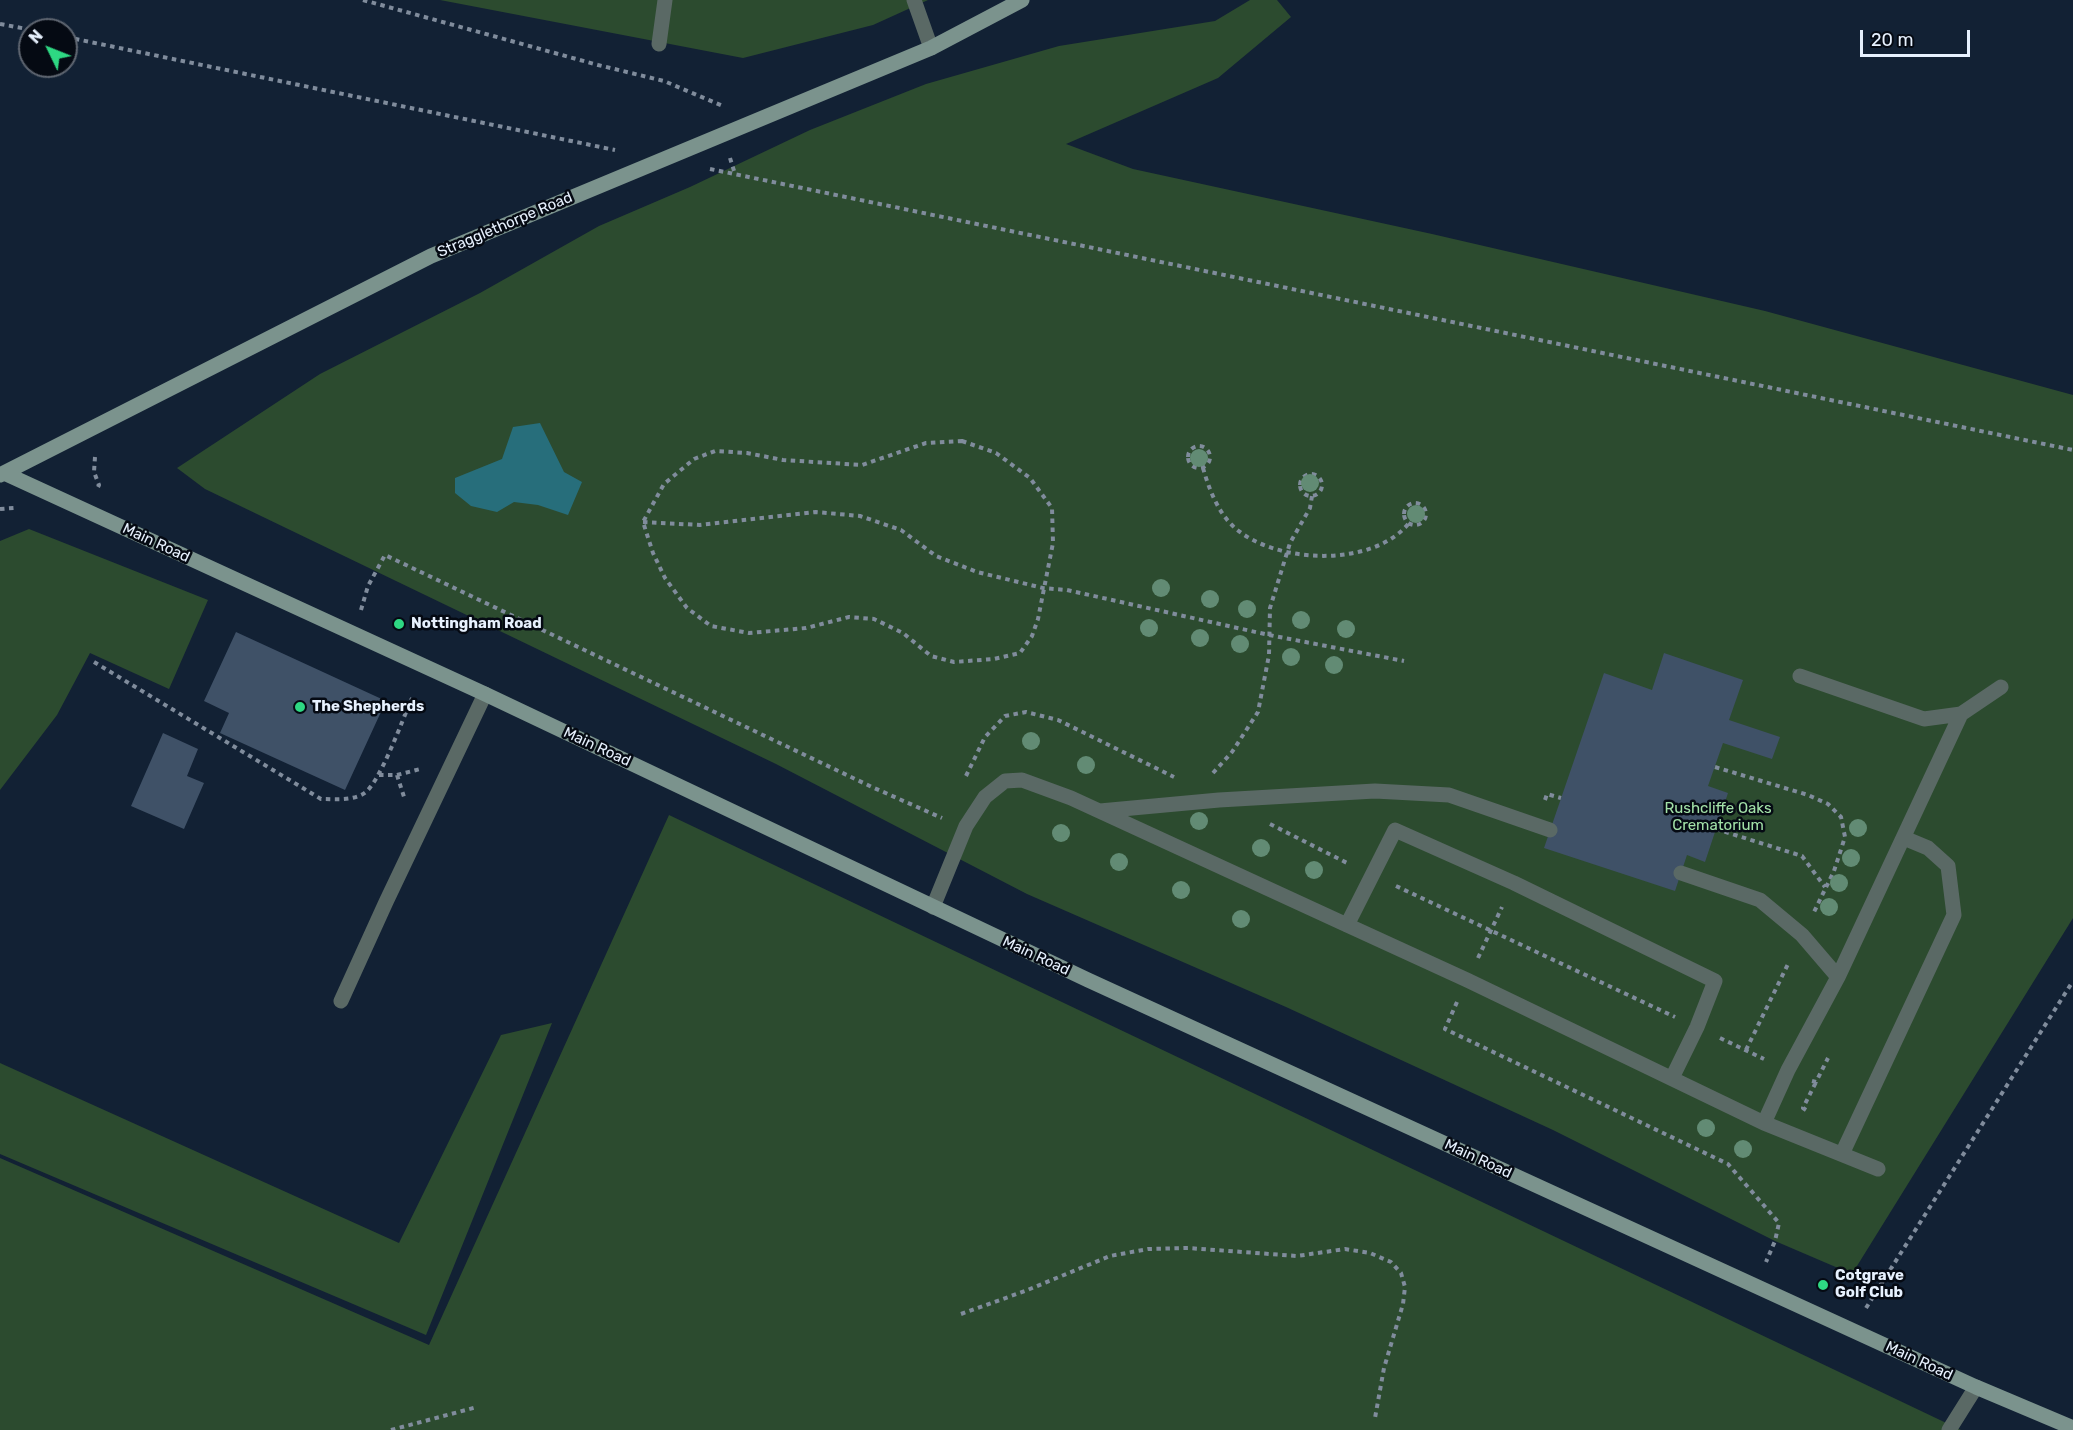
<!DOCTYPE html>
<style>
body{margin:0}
#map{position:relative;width:2073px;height:1430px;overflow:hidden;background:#122134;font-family:Rubik,sans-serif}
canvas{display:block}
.north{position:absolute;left:18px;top:18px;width:60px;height:60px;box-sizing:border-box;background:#050a13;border:2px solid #5f6671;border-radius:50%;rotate:313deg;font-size:16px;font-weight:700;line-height:24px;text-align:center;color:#e7f1fe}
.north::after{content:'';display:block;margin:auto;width:21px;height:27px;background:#2ed883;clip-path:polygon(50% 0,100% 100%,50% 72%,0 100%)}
.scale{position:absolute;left:1860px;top:30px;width:110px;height:27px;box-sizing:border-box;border:3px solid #e7f1fe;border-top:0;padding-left:8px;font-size:18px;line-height:21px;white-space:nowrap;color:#e7f1fe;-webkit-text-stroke:4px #050a13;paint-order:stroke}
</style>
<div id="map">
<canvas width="2073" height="1430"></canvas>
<div class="north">N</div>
<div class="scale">20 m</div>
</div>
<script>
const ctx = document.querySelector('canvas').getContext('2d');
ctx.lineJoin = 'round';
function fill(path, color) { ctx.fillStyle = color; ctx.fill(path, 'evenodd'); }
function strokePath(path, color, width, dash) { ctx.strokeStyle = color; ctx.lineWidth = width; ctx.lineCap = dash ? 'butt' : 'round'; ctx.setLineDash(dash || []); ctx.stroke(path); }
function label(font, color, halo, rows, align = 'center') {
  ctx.font = font + ' Rubik,sans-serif'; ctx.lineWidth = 5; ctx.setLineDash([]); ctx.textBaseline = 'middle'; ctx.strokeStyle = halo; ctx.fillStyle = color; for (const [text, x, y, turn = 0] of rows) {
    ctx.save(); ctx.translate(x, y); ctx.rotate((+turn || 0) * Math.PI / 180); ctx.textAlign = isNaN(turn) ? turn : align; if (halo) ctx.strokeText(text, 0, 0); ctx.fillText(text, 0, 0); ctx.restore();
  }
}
fill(new Path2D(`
 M440 0H928L873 25 743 58Z
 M1250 0H1277L1291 17 1218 78 1066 144 1133 169 1432 234 1765 311 2073 395V918L1852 1274 1775 1241 1553 1130 1286 1007 1027 894 776 764 205 489 177 468 320 374 480 293 599 226 690 187 810 130 926 84 1059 46 1215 21Z
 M29 529 208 600 169 689 90 653 57 715 0 790V541Z
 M669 815 1961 1430H0V1158L429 1345Z
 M552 1023 426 1335 0 1154V1063L399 1243 501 1035Z`), '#2c4b2f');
fill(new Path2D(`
 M540 423 564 472 582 482 568 515 538 505 514 502 497 512 471 506 455 493V478L502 459 513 427Z`), '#276e7b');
fill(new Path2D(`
 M236 632 386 701 345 790 220 733 229 713 204 701Z
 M1664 653 1743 680 1729 720 1780 737 1772 759 1723 743 1708 786 1728 793 1705 862 1687 855 1675 891 1544 848 1604 673 1652 690Z
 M163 733 198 749 187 776 204 783 184 829 131 806Z`), '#3f5167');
strokePath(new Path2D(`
 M363 0 598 65 664 81 723 106
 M0 24 32 30
 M66 37 615 150
 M730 158 735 174
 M710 169 2073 450
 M962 441 996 453 1030 478 1052 508 1053 543 1038 619 1032 636 1020 653 994 659 954 662 931 656 903 633 874 619 849 617 806 628 749 633 711 626 687 608 665 578 653 553 643 522 664 484 694 459 715 451 747 453 783 460 862 465 926 443Z
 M1188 457a11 11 0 1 1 22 0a11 11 0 1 1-22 0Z
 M95 457 94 472 99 485 98 487
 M1203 468C1209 489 1218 513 1235 528 1276 564 1373 568 1409 523
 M1300 485a11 11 0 1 1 22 0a11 11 0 1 1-22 0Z
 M1404 514a11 11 0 1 1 22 0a11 11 0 1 1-22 0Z
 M0 509 14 508
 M643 522 700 525 816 512 860 516 901 530 936 556 977 572 1043 588 1067 590 1269 635 1404 661
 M361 610 368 586 385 555 872 787 942 818
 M94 662 321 799C335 799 350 801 363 794 379 786 403 718 412 698
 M1715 767 1808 795 1828 804 1841 817 1845 837 1834 871 1814 912
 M1213 773 1232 752 1258 712 1269 655 1270 608 1290 543 1310 508 1312 496
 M379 775H397L420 769
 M397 775 405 800
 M966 776 985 737 1005 716 1026 712 1058 720 1174 777
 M1545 800 1547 794 1561 798
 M1270 824 1349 864
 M1716 829 1802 856 1825 887
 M1396 886 1675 1017
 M1478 958 1502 907
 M1457 1002 1445 1029 1728 1164 1779 1223 1775 1241 1766 1262
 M1720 1038 1764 1059
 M1746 1050 1789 962
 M1812 1081 1816 1082 1828 1058
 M1806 1110 1803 1108 1816 1082
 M1866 1308 2073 981
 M961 1314 1025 1291 1110 1256 1148 1249 1188 1248 1297 1256 1345 1249 1370 1253 1391 1262 1401 1273 1405 1287 1403 1304 1384 1368 1375 1418
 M391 1430 477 1407`), '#808c9c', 4, [4.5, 4.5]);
strokePath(new Path2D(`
 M914 0 931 48
 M659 44 665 0
 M1800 676 1924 719 1961 714
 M1100 811 1219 800 1375 791 1449 795 1550 830
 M1681 873 1760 900 1802 935 1838 977
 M933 907 966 826 985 797 1005 781 1022 780 1071 798 1347 925 1467 980 1764 1123 1878 1169
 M1347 925 1395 830 1514 883 1715 981 1697 1027 1672 1078
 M341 1001 386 902 485 694
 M1764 1123 1788 1070 1838 977 1961 714 2001 687
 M1842 1154 1954 915 1948 866 1928 848 1904 838
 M1949 1430 1976 1387`), '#5a6965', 15);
strokePath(new Path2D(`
 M4 473 485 694 1088 980 1976 1387 2073 1428
 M0 475 431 256 931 48 1022 0`), '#7b938d', 15);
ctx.fillStyle = '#628b74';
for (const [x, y] of [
 [1199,458],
 [1310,483],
 [1416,514],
 [1161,588],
 [1210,599],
 [1247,609],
 [1301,620],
 [1149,628],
 [1346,629],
 [1200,638],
 [1240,644],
 [1291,657],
 [1334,665],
 [1031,741],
 [1086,765],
 [1199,821],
 [1858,828],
 [1061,833],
 [1261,848],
 [1851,858],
 [1119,862],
 [1314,870],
 [1839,883],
 [1181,890],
 [1829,907],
 [1241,919],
 [1706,1128],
 [1743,1149]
]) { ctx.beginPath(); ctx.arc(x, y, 9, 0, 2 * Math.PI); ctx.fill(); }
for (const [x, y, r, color] of [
 [399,624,6,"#2ed883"],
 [300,707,6,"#2ed883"],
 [1823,1285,6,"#2ed883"]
]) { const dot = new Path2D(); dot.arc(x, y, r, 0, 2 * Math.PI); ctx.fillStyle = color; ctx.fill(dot); strokePath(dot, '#050a13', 2); }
label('15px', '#e7f1fe', '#050a13', [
 ["Stragglethorpe Road",505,225,-23],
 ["Main Road",156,543,25],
 ["Main Road",597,747,25],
 ["Main Road",1036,956,25],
 ["Main Road",1478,1159,25],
 ["Main Road",1919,1361,25]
]);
label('bold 15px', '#e7f1fe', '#050a13', [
 ["Nottingham Road",411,624],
 ["The Shepherds",312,707],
 ["Cotgrave",1835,1276],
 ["Golf Club",1835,1293]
], 'left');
label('15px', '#a3e2a8', '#050a13', [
 ["Rushcliffe Oaks",1718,809],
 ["Crematorium",1718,826]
]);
</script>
